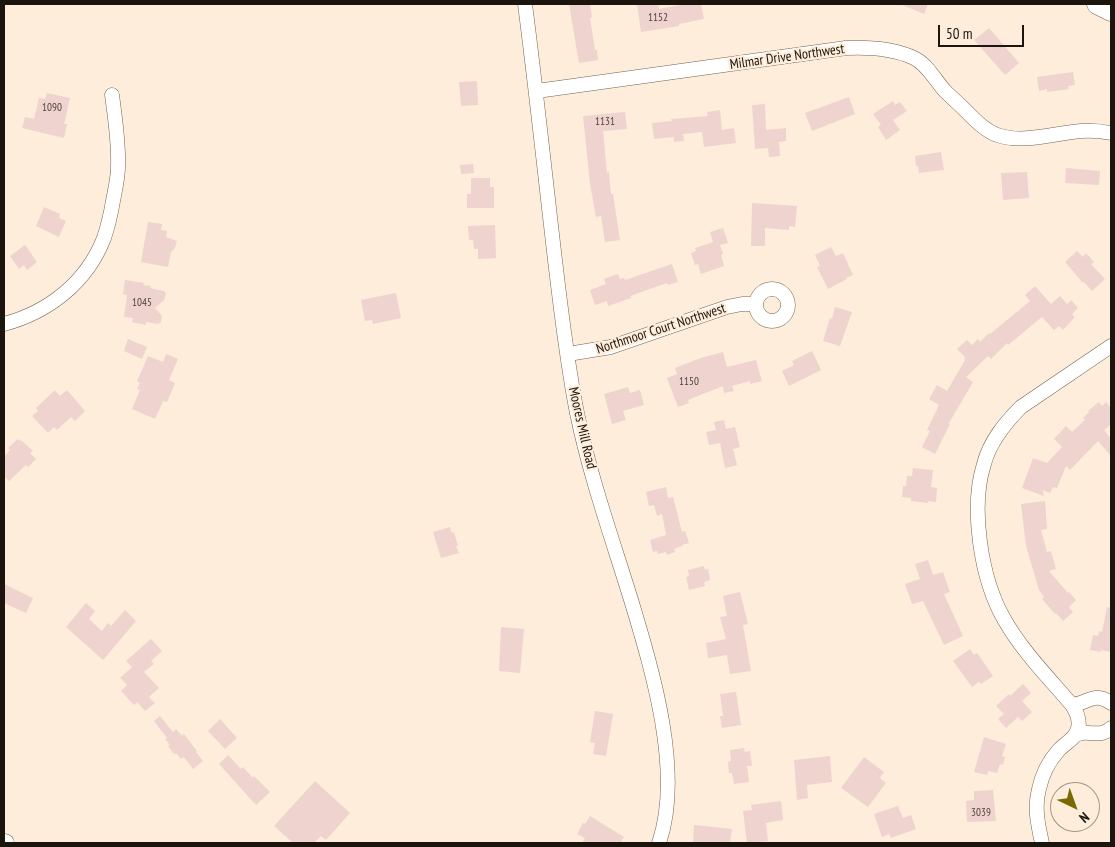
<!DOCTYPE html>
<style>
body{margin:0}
#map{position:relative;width:1115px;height:847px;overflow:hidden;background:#feedda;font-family:"PT Sans Narrow",sans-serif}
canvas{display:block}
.frame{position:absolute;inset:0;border:5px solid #1b150e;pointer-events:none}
.north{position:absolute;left:1050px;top:782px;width:50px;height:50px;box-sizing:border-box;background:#feedda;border:1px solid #a39788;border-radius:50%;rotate:138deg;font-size:14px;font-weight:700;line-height:20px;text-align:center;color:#1b150e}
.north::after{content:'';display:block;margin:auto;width:18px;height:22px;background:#796900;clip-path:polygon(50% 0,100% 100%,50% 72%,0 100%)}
.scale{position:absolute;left:938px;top:25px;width:86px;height:22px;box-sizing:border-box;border:2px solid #1b150e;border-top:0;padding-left:6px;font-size:15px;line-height:18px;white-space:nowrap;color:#1b150e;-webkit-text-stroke:4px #feedda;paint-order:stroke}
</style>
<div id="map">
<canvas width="1115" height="847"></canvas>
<div class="frame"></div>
<div class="north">N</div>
<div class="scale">50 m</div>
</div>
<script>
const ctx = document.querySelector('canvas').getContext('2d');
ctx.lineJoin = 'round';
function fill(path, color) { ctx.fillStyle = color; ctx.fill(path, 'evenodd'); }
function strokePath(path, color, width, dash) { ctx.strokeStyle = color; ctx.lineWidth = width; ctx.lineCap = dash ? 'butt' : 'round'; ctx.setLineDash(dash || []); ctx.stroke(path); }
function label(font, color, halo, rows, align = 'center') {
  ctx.font = font + ' "PT Sans Narrow",sans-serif'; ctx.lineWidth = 4.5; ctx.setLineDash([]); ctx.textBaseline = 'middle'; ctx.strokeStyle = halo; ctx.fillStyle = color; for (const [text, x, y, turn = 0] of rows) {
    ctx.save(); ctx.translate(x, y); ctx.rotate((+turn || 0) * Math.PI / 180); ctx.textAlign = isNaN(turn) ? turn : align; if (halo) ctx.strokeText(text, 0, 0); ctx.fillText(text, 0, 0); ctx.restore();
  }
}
fill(new Path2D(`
 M569 4H590L592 17 590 18 595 50H597L598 60 579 63Z
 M637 4H658L659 9 686 4H701L704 19 679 24V26L641 32Z
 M900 4H928L924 14Z
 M989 28 1019 63 1005 75 974 40Z
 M1073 72 1075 85 1068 86 1069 89 1047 92V89L1039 91 1037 77Z
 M477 81 478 105 461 106 459 82Z
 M47 93 70 98 64 124H67L64 138 22 128 25 117 34 119 39 98 45 99Z
 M849 97 855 114 812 131 805 113Z
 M893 101 895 105 900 102 907 111 893 120 900 130 886 140 878 127 881 125 873 114Z
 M765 104 766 130 786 128V141L779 142 780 156 769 157 768 148 755 149 752 105Z
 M720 110 722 130 734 128 736 143 704 147 702 132 683 134 684 141 674 142V137L654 139 652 123 672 121 671 119 708 116 707 112Z
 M625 112 627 129 603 131 607 173 609 172 611 194H613L620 240 605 242 601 216 596 217 590 184 583 116Z
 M941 152 944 170 919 173 918 166H916L915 156Z
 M473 164 474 173 461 174 460 165Z
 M1066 168 1100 171 1099 185 1065 183Z
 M1027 172 1029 198 1003 200 1001 173Z
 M471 178H490V187H494V208H467V194H471Z
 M752 203 797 206 795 227 789 226V230L765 228V246H751Z
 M44 207 60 214 59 218 66 221 59 237 36 226Z
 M148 222 162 224 161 230 167 231 166 237 177 241 175 248 171 252 168 267 141 262Z
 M495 225 496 258 478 259V249H474L473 240H469L468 226Z
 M723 228 728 243 720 245 723 254 721 255 724 266 701 274 698 264 695 265 691 253 696 251 695 248 713 242 710 232Z
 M25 245 37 262 27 270 24 265 19 269 10 256Z
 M831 247 836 256 843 253 853 275 846 278 847 279 828 289 817 267 820 266 815 255Z
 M1077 251 1083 257 1086 253 1094 262 1091 264 1105 279 1092 291 1084 282 1083 283 1065 262Z
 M672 264 678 282 668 285 667 283 630 296 631 298 608 306 607 301 595 305 590 290 606 284 604 279 618 274 620 279 624 278 625 280Z
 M125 280 144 283 143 285 151 286 150 288 164 291 166 294 164 300 155 308 162 316 161 322 158 324 146 322V325L132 322 133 318 124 317 127 295 123 294Z
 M1035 286 1051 304 1060 296 1067 304 1071 300 1078 308 1072 314 1075 317 1063 330 1059 326 1054 330 1042 317 1008 345 1007 343 991 359 988 356 966 377 973 382 949 423 950 424 935 454 922 447 930 431 927 430 939 405 929 399 937 385 947 391 965 360 964 358 965 357 957 349 967 340 972 345 978 339 980 342 989 333 990 334 1030 301 1025 295Z
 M396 293 401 318 373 324 372 320 365 321 361 300Z
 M835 307 852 312 840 346 823 341 830 318 832 319Z
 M128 339 147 347 142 359 124 351Z
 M812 351 821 370 789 386 782 371 794 365 792 361Z
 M723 352 727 367 756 360 762 381 750 384V381L732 386 734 391 724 393 723 386 688 400 689 403 678 407 667 378 677 374 675 368 701 358Z
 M166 354 178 359 169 380 175 383 167 402 163 401 155 419 132 409 140 390 137 389 140 383 137 381 148 356 163 362Z
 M628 387 630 393 640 390 644 405 623 411 626 420 612 424 604 394Z
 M55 390 60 396 67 390 85 411 75 421 71 417 57 430 54 427 48 433 32 416 38 411 36 408Z
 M1099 402 1102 406 1106 402 1111 408V424L1104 430 1111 439V456L1098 441 1070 470 1066 466 1057 488 1053 487 1050 493 1043 490 1044 496 1022 488 1033 458 1047 463 1062 447 1054 439 1066 426 1072 432 1085 420 1083 418 1089 412 1088 411Z
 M724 420 726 429 735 427 740 447 733 449 737 465 725 468 720 443 709 445 706 432 716 430 714 422Z
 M18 439 20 441 21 440 33 451 30 453 36 459 28 467 26 465 9 481 4 476V457L10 450 8 448Z
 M913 468 933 470 931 487 937 488 936 502 928 501V503L911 501V498L902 497 903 486H906L907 476H912Z
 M666 487 668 498 673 497 682 532 685 531 689 543 682 545V546L674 549 675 552 667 555 666 552 658 554 657 551 653 552 650 540 666 535 662 514 657 516 654 505 649 506 646 492Z
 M1045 501 1047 529 1041 530 1047 552 1051 551 1056 569 1049 571 1068 593 1069 592 1076 600 1069 607 1073 612 1063 621 1056 613 1055 614 1042 599 1044 597 1039 590 1026 546 1021 504Z
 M450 527 452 533 454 532 458 546H456L459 553 441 558 433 532Z
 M928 560 933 575 943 572 950 592 944 594 963 636 944 645 923 601 912 604 905 584 920 579 915 564Z
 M704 566 705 570 708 569 710 580 704 582 705 586 689 590 686 577 689 576 688 570Z
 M4 584 33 598 26 613 4 603Z
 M740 592 748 624 743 625 751 671 730 674 727 655 708 658 706 643 726 639 720 617 727 616 723 596Z
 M86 603 95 611 89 619 102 631 108 623 111 626 125 610 136 621 103 660 66 627Z
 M1107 607 1111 608V652L1101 650V652L1090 650 1093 635 1098 636 1099 631 1102 632Z
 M501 627 524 629 520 673 499 671Z
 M151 639 162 651 151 661 154 664 144 672 159 688 149 697 155 703 145 711 137 702 134 705 121 691 127 685 120 678 132 667 126 661Z
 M970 649 974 655 977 653 993 676 981 684 979 682 972 687 953 661Z
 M1023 684 1031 693 1022 701 1032 712 1022 721 1018 717 1006 728 998 719 1004 714 996 706 1009 694 1010 696Z
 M736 692 741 725 722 728 720 716H723L720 694Z
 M595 711 613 714 606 756 593 754 595 743 590 742Z
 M160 716 173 732 176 729 182 736 184 734 197 751 196 752 203 761 193 769 184 757 181 759 176 753 174 754 168 746 170 745 165 739 167 738 154 721Z
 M220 719 237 738 225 749 208 731Z
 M984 737 1006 744 1002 756 1005 757 1003 765 1000 764 997 773 988 771 987 775 974 772Z
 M744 748 745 752 750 751 752 766H747L749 782 734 784 732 773H729L728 762 731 761 730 750Z
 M228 755 241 769 243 767 253 778 254 776 270 792 256 805 219 764Z
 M830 756 832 782 807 785 808 798 797 800 794 760Z
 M864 757 884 772 880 778 886 783 868 807 841 788Z
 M315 781 350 813 326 840 321 836 314 843H293L274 826Z
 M993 790 996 821 967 822 966 801 974 800V791Z
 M781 801 783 820 766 823 768 841 747 843 743 811 752 810 751 805Z
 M898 806 903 818 911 815 916 829 891 838 889 834 882 837 874 814Z
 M590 816 624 837 620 843H582L585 838 577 834 583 823 585 824Z
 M694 825 732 829 730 843H693Z`), '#eed3ce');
const minor = new Path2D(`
 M525 4C536 89 545 175 555 260 561 311 567 363 577 413 590 477 613 541 632 603 653 673 683 773 659 843
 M537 91 846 48C868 47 893 48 914 58 927 64 935 80 945 91 951 97 958 103 964 109 974 119 984 130 997 135 1024 144 1054 133 1081 131 1092 130 1101 131 1111 133
 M756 305a16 16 0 1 1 32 0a16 16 0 1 1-32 0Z
 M4 324C49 312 87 282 104 238 108 226 111 213 113 201 115 190 118 178 118 167 119 143 115 118 112 95
 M568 354 611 347 727 307 742 304H755
 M1072 705C1090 703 1093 691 1111 703
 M1075 735C1079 734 1083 732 1088 733 1097 733 1104 735 1111 728
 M1042 843C1038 825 1034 807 1039 789 1042 775 1049 761 1058 751 1063 745 1071 741 1075 735 1082 725 1078 714 1072 705 1049 678 1022 651 1004 619 981 579 970 508 984 464 990 441 1005 423 1021 407L1111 346`);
const major = new Path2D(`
 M4 843H5`);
const highway = new Path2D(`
 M1097 4 1111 11`);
strokePath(minor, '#716252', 15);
strokePath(major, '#716252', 19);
strokePath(highway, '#716252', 21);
strokePath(minor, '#fff', 14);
strokePath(major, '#fff', 18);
strokePath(highway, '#fff', 20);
label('11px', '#50443e', null, [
 ["1152",658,18],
 ["1090",52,108],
 ["1131",605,122],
 ["1045",142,303],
 ["1150",689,382],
 ["3039",981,813]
]);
label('14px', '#1b150e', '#feedda', [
 ["Milmar Drive Northwest",787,57,-8],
 ["Northmoor Court Northwest",661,329,-18],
 ["Moores Mill Road",582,428,77]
]);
</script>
